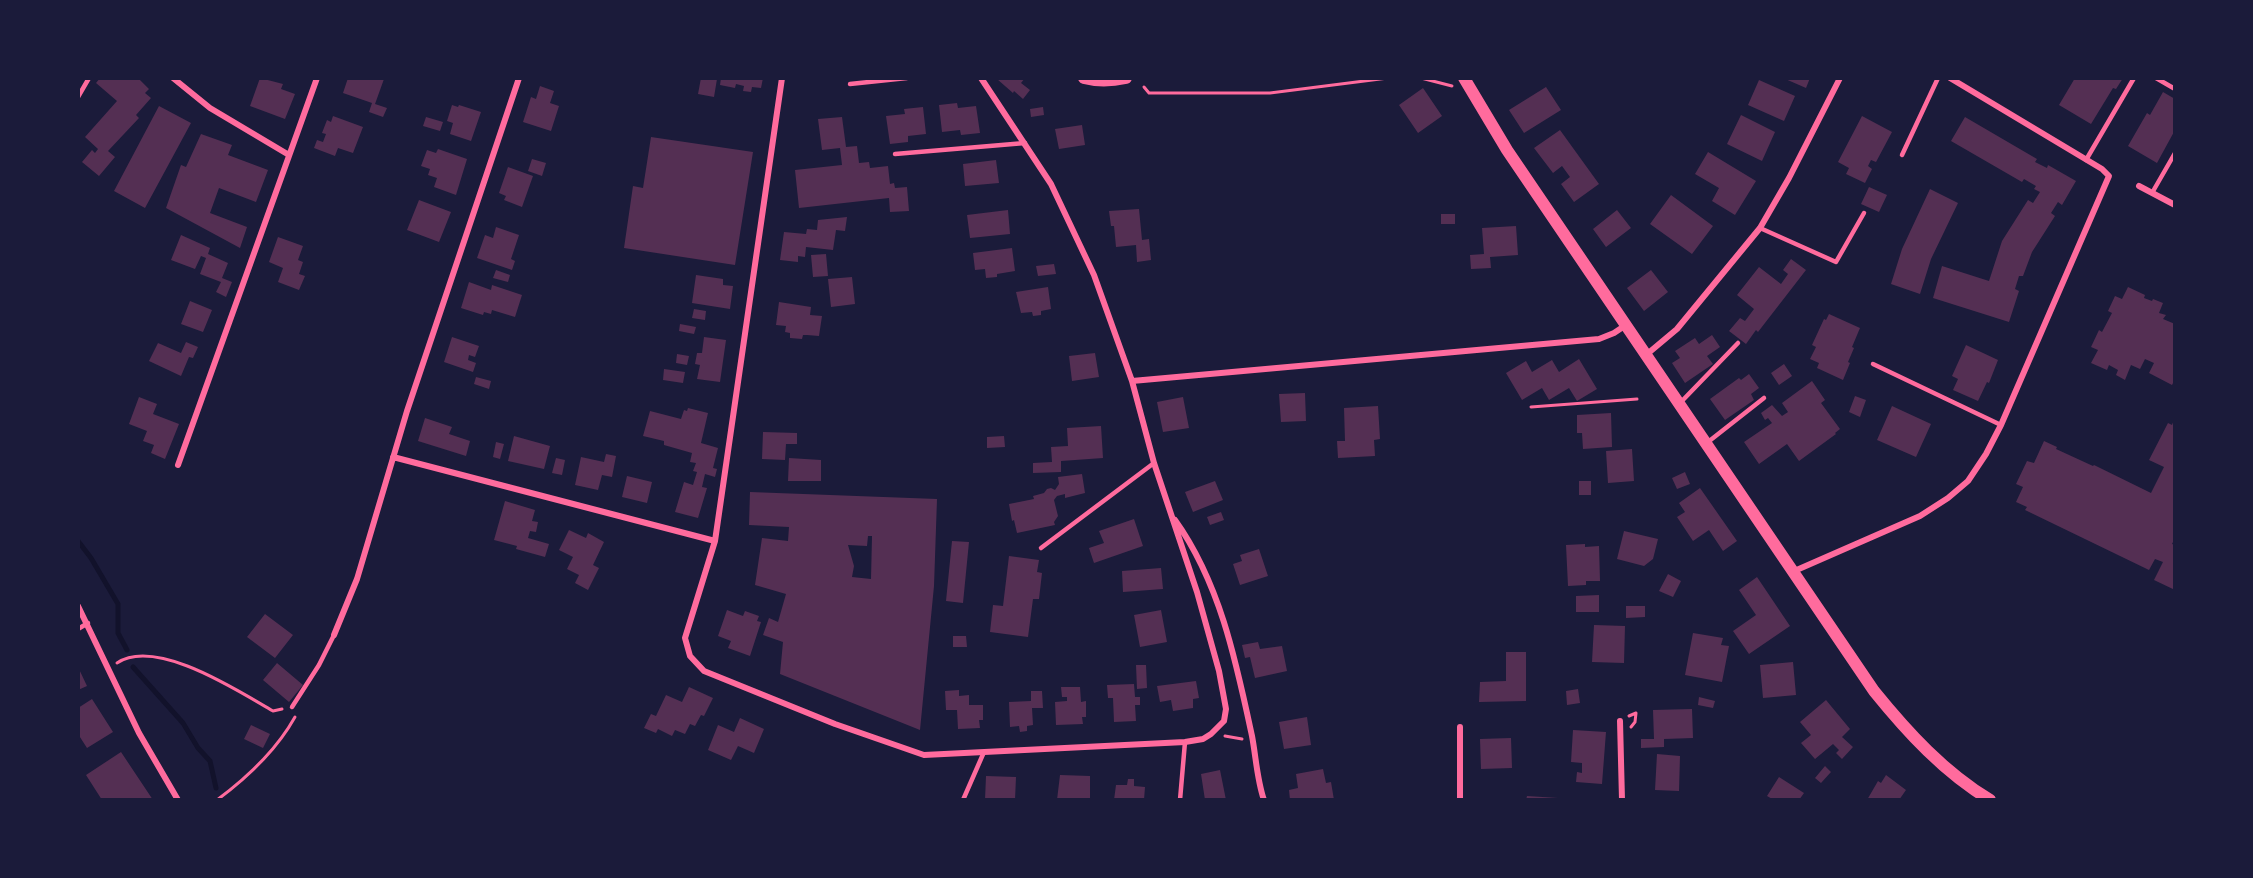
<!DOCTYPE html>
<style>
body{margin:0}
#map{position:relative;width:2253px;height:878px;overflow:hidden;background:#1b1b3a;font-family:"DejaVu Sans",sans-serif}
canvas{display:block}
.frame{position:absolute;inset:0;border:80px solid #1b1b3a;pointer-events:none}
</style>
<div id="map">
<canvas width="2253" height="878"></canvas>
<div class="frame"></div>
</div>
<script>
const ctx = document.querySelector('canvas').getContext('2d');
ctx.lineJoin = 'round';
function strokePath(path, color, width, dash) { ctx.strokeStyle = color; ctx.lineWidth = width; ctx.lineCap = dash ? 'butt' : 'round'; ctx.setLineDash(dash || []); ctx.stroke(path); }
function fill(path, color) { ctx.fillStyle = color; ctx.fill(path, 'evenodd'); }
strokePath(new Path2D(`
 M78 541 91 558 118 604V633L127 650
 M133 667 183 723 198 748 210 761 216 788`), '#12122b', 5);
fill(new Path2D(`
 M100 78H138L149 89 145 93 151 98 136 115 139 118 108 151 115 157 99 176 82 162 92 150 95 153 98 149 85 137 117 101 96 83Z
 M260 78 283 84 281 89 295 94 285 119 250 106Z
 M348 78 384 79 375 104 387 108 383 117 369 112 372 103 343 93Z
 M701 78 717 79 714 97 698 94Z
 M721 78H763L761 88 752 87 751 92 743 91 744 86 736 84 735 88 720 85Z
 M998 78H1025L1021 83 1030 90 1023 99 1014 91 1013 93 997 79Z
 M1783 78H1810L1806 88Z
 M2075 78H2123L2116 89 2113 88 2091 124 2059 105Z
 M1759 80 1795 96 1784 121 1748 105Z
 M540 86 554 91 550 103 559 106 551 131 523 122 531 97 536 99Z
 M1546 87 1561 110 1524 133 1509 110Z
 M1423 88 1442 116 1418 133 1399 105Z
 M2163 92 2175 99V130L2157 163 2128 146 2147 113 2150 115Z
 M957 103 958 108 976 106 980 133 961 135 960 130 942 132 939 105Z
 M452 105 458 107 459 105 481 112 471 141 450 134 453 123 447 121Z
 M159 106 191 123 145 208 114 191Z
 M923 107 926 134 908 136V142L890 144 886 116 905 114 904 109Z
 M1043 107 1044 115 1031 117 1030 109Z
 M1741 115 1775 132 1762 161 1727 144Z
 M333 116 363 127 353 153 338 148 335 156 314 148 317 140 323 142 326 134 322 133 327 120 331 122Z
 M1862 116 1892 132 1876 162 1871 160 1868 166 1872 169 1865 183 1846 174 1849 168 1838 162Z
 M426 117 443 122 440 131 423 126Z
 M842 117 846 147 857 146 859 163 869 162 870 168 888 166 890 184 894 183 895 188 907 187 909 211 890 212 889 198 799 208 795 170 842 165 840 148 822 150 818 119Z
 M1965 117 2037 159 2035 162 2047 168 2048 165 2076 181 2062 205 2058 202 2051 213 2055 216 2032 252 2023 276H2019L2015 289 2019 291 2009 322 1933 298 1942 266 1989 281 2002 241 2028 200 2033 203 2040 192 2034 189 2036 186 2024 179 2022 182 1951 141Z
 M1082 125 1085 145 1059 149 1055 129Z
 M1560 130 1599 184 1574 202 1561 184 1570 177 1562 166 1553 173 1534 148Z
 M201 134 232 145 228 155 268 170 256 202 219 188 210 213 247 227 240 248 166 208 181 165 186 167Z
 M651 137 753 152 735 265 624 248 633 186 643 188Z
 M438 149 467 159 456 195 434 187 437 178 428 175 430 169 421 166 427 150 436 153Z
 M1708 152 1756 181 1735 215 1712 201 1719 188 1695 174Z
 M532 159 546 163 542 176 528 171Z
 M996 160 999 183 965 186 963 164Z
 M508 167 533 176 522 207 504 200 506 196 499 193Z
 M1869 187 1887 195 1879 212 1861 204Z
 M1930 189 1958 203 1931 259 1920 294 1891 284 1902 249Z
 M1671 195 1713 226 1692 254 1650 224Z
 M419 200 451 212 439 242 407 230Z
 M1139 209 1142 240 1149 239 1151 260 1137 262 1136 245 1116 247 1114 226H1111L1109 211Z
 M1008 210 1010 234 970 238 967 215Z
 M1617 210 1631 228 1606 247 1593 229Z
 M1441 214H1455V224H1441Z
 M847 217 845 231 836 230 833 250 806 247 805 257 798 256V262L780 260 784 232 806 234 807 229 817 230 818 220Z
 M1516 226 1518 255 1490 257 1491 268 1471 269 1470 255 1484 254 1482 228Z
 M496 227 519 235 511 259 515 261 512 270 477 258 485 235 493 238Z
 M181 235 210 248 208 254 228 263 222 278 232 282 226 297 216 292 221 282 200 274 206 258 201 256 195 269 171 260Z
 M278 237 303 246 298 260 303 262 299 274 305 276 299 290 278 282 283 268 269 262Z
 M1012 248 1015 271 997 274V277L986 278 985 269 975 270 973 253Z
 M826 254 828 276 813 277 811 255Z
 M1791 259 1806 270 1758 332 1756 330 1746 344 1729 331 1740 318 1745 321 1754 309 1737 295 1759 267 1781 284 1788 274 1783 270Z
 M1054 264 1056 274 1038 276 1036 266Z
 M496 270 510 275 508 282 493 278Z
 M1651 270 1668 292 1644 311 1627 288Z
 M696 275 723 279V285L733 286 730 309 692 303Z
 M852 277 855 304 831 307 828 279Z
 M469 282 491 290 492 285 522 295 515 317 492 310 491 314 484 312 483 315 461 308Z
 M1048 287 1051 309 1041 311V315L1033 316 1032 312 1021 313 1016 292Z
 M2128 287 2145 295 2144 298 2152 301 2153 299 2163 303 2159 313 2166 315 2163 319 2175 324V379L2172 385 2149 373 2154 363 2145 359 2140 369 2131 365 2125 380 2116 375 2118 370 2109 365 2107 370 2091 363 2098 350 2091 347 2099 330 2102 332 2112 313 2108 311 2115 296 2122 299Z
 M190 301 212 310 203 332 181 324Z
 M779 302 811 307 810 315 822 316 819 336 807 335H803L802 339 790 338V333L785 332 786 326 776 325Z
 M694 309 706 311 705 320 692 318Z
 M1829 314 1860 328 1852 347 1854 348 1848 362 1850 363 1843 380 1817 368 1819 363 1810 359 1816 347 1812 345 1824 319 1826 320Z
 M680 324 696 327 694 334 679 331Z
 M1712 335 1720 347 1707 356 1713 364 1685 383 1672 363 1680 358 1675 351 1695 338 1699 344Z
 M452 337 479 346 475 357 469 355 468 360 476 363 473 372 444 362Z
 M704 337 726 340 720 382 697 379 700 365 695 364 697 353H702Z
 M186 342 198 347 193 358 189 357 181 376 149 361 158 343 181 353Z
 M1966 345 1998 360 1989 383 1987 382 1978 401 1953 390 1958 379 1952 376Z
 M1095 353 1099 377 1072 381 1069 356Z
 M677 354 689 356 687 365 676 363Z
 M1579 359 1597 389 1577 401 1569 388 1549 400 1542 388 1522 400 1506 373 1526 361 1532 372 1552 360 1559 372Z
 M1784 364 1792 376 1779 385 1771 373Z
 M664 369 685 372 683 383 663 380Z
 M1749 374 1759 388 1751 394 1754 400 1725 420 1710 399 1739 378 1741 380Z
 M476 377 491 381 489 389 474 384Z
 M1812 381 1825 400 1821 403 1840 429 1835 433 1836 434 1799 461 1787 444 1759 464 1744 442 1772 423 1768 418 1765 420 1761 413 1772 405 1782 416 1788 412 1782 403Z
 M1305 393 1306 421 1281 422 1279 394Z
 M1855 396 1866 400 1860 417 1849 412Z
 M139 397 157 404 153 414 179 424 165 459 151 453 154 445 143 441 147 431 129 424Z
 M1183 397 1189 428 1163 432 1157 402Z
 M1378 406 1380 439 1374 440 1375 456 1338 458 1337 441H1345L1344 408Z
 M1892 406 1931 424 1916 457 1877 440Z
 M688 408 708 413 701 443 718 448 713 468 717 469 715 477 705 474 702 487 707 488 698 518 675 512 684 482 693 485 697 472 693 471 696 463 690 462 692 453 664 445V441L643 436 650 411 681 419 684 410 687 411Z
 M1611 413 1612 447 1583 449 1582 433H1577V415Z
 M2175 417V538L2172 544 2175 545V590L2154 580 2163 562 2155 559 2149 570 2025 510 2027 507 2016 502 2023 487 2016 484 2027 461 2034 463 2044 441 2057 447 2056 449 2093 466 2094 465 2151 493 2164 467 2149 460 2168 423 2172 425Z
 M425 418 452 427 449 434 470 441 466 456 418 441Z
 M1101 426 1103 458 1061 461V472L1033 473V463L1052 462 1051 447 1068 446 1067 428Z
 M763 432 797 433V444H786L785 460 762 459Z
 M514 436 550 446 544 469 508 461Z
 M1004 436 1005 447 987 448V437Z
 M496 442 504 444 500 459 493 457Z
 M1632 449 1634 481 1608 483 1606 451Z
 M606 454 616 456 612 477 602 475 598 490 575 485 581 457 604 462Z
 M556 458 565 460 562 475 552 473Z
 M789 458 821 460V481H788Z
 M1685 472 1690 484 1677 489 1672 478Z
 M1082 474 1085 493 1065 498V494L1057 496 1054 500 1058 516 1054 522 1055 525 1017 533 1014 520 1012 521 1009 504 1034 499 1033 496 1044 493 1047 489 1051 488 1055 490 1059 484 1058 477Z
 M627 476 652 482 647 503 622 497Z
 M1215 481 1223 500 1193 512 1185 492Z
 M1579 481H1591V495H1579Z
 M1700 488 1737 541 1723 551 1709 530 1693 541 1677 517 1685 512 1679 503Z
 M750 492 937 499 934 586 920 730 780 674 783 642 763 635 769 618 778 622 786 594 755 585 762 538 788 541 789 527 749 525ZM868 536H872L871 579 852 577 854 566 848 545 867 546Z
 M505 501 535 510 532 521 538 522 536 532 530 531 528 538 549 544 545 557 516 549 517 546 494 540Z
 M1221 512 1224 520 1210 525 1207 517Z
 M1134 519 1143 546 1094 563 1089 548 1104 543 1099 531Z
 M569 530 586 538 588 533 604 542 593 565 599 568 588 590 575 583 579 575 567 569 573 557 559 550Z
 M1624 531 1658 539 1653 559 1644 566 1617 559Z
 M952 541 969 542 963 603 946 601Z
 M1585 544V547L1599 546 1600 581H1586V585L1568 586 1566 545Z
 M1259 549 1268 576 1240 585 1233 564 1242 561 1240 555Z
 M1009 556 1039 560 1037 572 1042 573 1039 599H1033L1028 637 990 632 993 605 1003 606Z
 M1161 568 1163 589 1123 592 1122 571Z
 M1668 574 1681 581 1673 597 1659 591Z
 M1757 577 1790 626 1749 654 1733 631 1756 615 1739 590Z
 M1599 595V612H1576V596Z
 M1626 606H1645V617L1626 618Z
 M727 610 743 616 745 611 759 616 757 621 761 622 750 656 728 648 731 641 718 636Z
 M1161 610 1167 642 1140 647 1134 615Z
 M265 614 293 635 275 658 247 637Z
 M1594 625 1625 626 1624 663 1592 662Z
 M1693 633 1723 638 1721 645 1729 646 1722 682 1685 675Z
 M953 636H966L967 647H953Z
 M1258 642 1260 649 1282 646 1287 671 1255 678 1250 657 1245 658 1242 645Z
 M1506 652H1526V701L1479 702 1480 682 1506 681Z
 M1793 662 1796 695 1763 698 1760 665Z
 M277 663 303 685 289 702 263 680Z
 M1136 665H1146L1147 688 1137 689Z
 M78 667 87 686 78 690Z
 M1196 681 1199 698 1193 699V708L1173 711 1171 700 1160 702 1157 686Z
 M1134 684 1135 697H1140V705H1135L1136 721 1114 722 1113 698H1108L1107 685Z
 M689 687 713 698 704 716 701 715 695 726 690 724 685 734 675 730 672 736 658 729 656 733 644 728 651 714 656 716 666 695 682 702Z
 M1061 687H1080L1081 702 1086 701V717H1082L1083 724 1056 725 1055 702 1067 701V697H1062Z
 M1578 689 1580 703 1567 705 1566 691Z
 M959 690V696L969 695V705H983V720H979L980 728 958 729 957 710H946L945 691Z
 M1031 691H1042L1043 708H1032L1033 725 1027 726V731L1020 732 1019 726 1010 727 1009 702 1031 701Z
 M1699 697 1715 701 1713 708 1698 705Z
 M92 699 113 732 87 748 78 734V708Z
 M1826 700 1850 729 1842 737 1853 747 1842 759 1836 753 1839 750 1833 744 1815 759 1801 743 1811 735 1800 722Z
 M1692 709 1693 738 1664 739V747L1641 748V739H1654L1653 710Z
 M1307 717 1311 745 1284 749 1279 722Z
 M740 718 764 729 754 753 738 746 731 760 708 750 718 725 734 732Z
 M251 725 270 734 263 748 244 739Z
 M1573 730 1606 732 1602 784 1576 782 1577 772 1582 773V763L1571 762Z
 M1511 738 1512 768 1481 769 1480 739Z
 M121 752 153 800H102L86 775Z
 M1657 754 1680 756 1679 791 1655 790Z
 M1825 766 1831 772 1821 783 1815 778Z
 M1323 769 1326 783 1331 782 1334 800H1290L1289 790 1298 788 1296 774Z
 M1220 770 1226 800H1205L1201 774Z
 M1060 775 1090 776V800H1057Z
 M1886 775 1906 790 1899 800H1867L1878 781 1881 783Z
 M986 776 1016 777 1015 800H985Z
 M1779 777 1804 793 1799 800H1774L1767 796Z
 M1128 779H1134V786L1145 787 1144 800H1114L1116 785H1127Z
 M1527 796 1558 798V800H1526Z`), '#542f53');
strokePath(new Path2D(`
 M1421 78 1452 86
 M1144 87 1149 93H1270L1388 78
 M1531 407 1637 399
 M117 663C156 637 238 691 273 711L282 709
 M1629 716 1636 713 1635 722 1631 727
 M1225 736 1242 739
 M217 800C248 777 276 751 295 717`), '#ff6b9d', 3);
strokePath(new Path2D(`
 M2156 78 2175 89
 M850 84 907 78
 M78 97 89 78
 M895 154 1025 143
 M1902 155 1938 78
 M2086 160 2134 78
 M2152 193 2175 153
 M1760 228 1836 262 1864 213
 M1873 364 2001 425
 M1681 402 1738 343
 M1708 442 1764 398
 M1041 548 1154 463
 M78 629 88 623
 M292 707 319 665 334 635
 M963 800 984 752
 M1180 800 1185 742`), '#ff6b9d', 4.5);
strokePath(new Path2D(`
 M173 78 210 108 289 155
 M782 78 715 541 685 638 690 656 704 671 835 724 924 755 1185 742 1203 739 1211 734 1224 721 1226 709 1219 671 1197 592 1154 463 1132 381 1094 275 1051 184 981 78
 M2139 186 2175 205
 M1646 355 1677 329 1760 228 1789 178 1840 78
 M1132 381 1599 339 1614 333 1626 325
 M393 457 715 541
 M178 465 317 78
 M1175 520C1220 583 1236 661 1252 736 1256 757 1257 780 1264 800
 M1792 572 1920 516 1948 498 1968 481 1986 454 2001 425 2109 176 2102 169 1950 78
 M78 606 139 733 178 800
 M334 635 357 579 407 411 519 78
 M1620 721 1622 800
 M1460 800V727`), '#ff6b9d', 6);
strokePath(new Path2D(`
 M1084 78C1099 82 1112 81 1126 78
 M1464 78 1507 150 1874 691C1908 733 1944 772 1990 800`), '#ff6b9d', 12);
</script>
